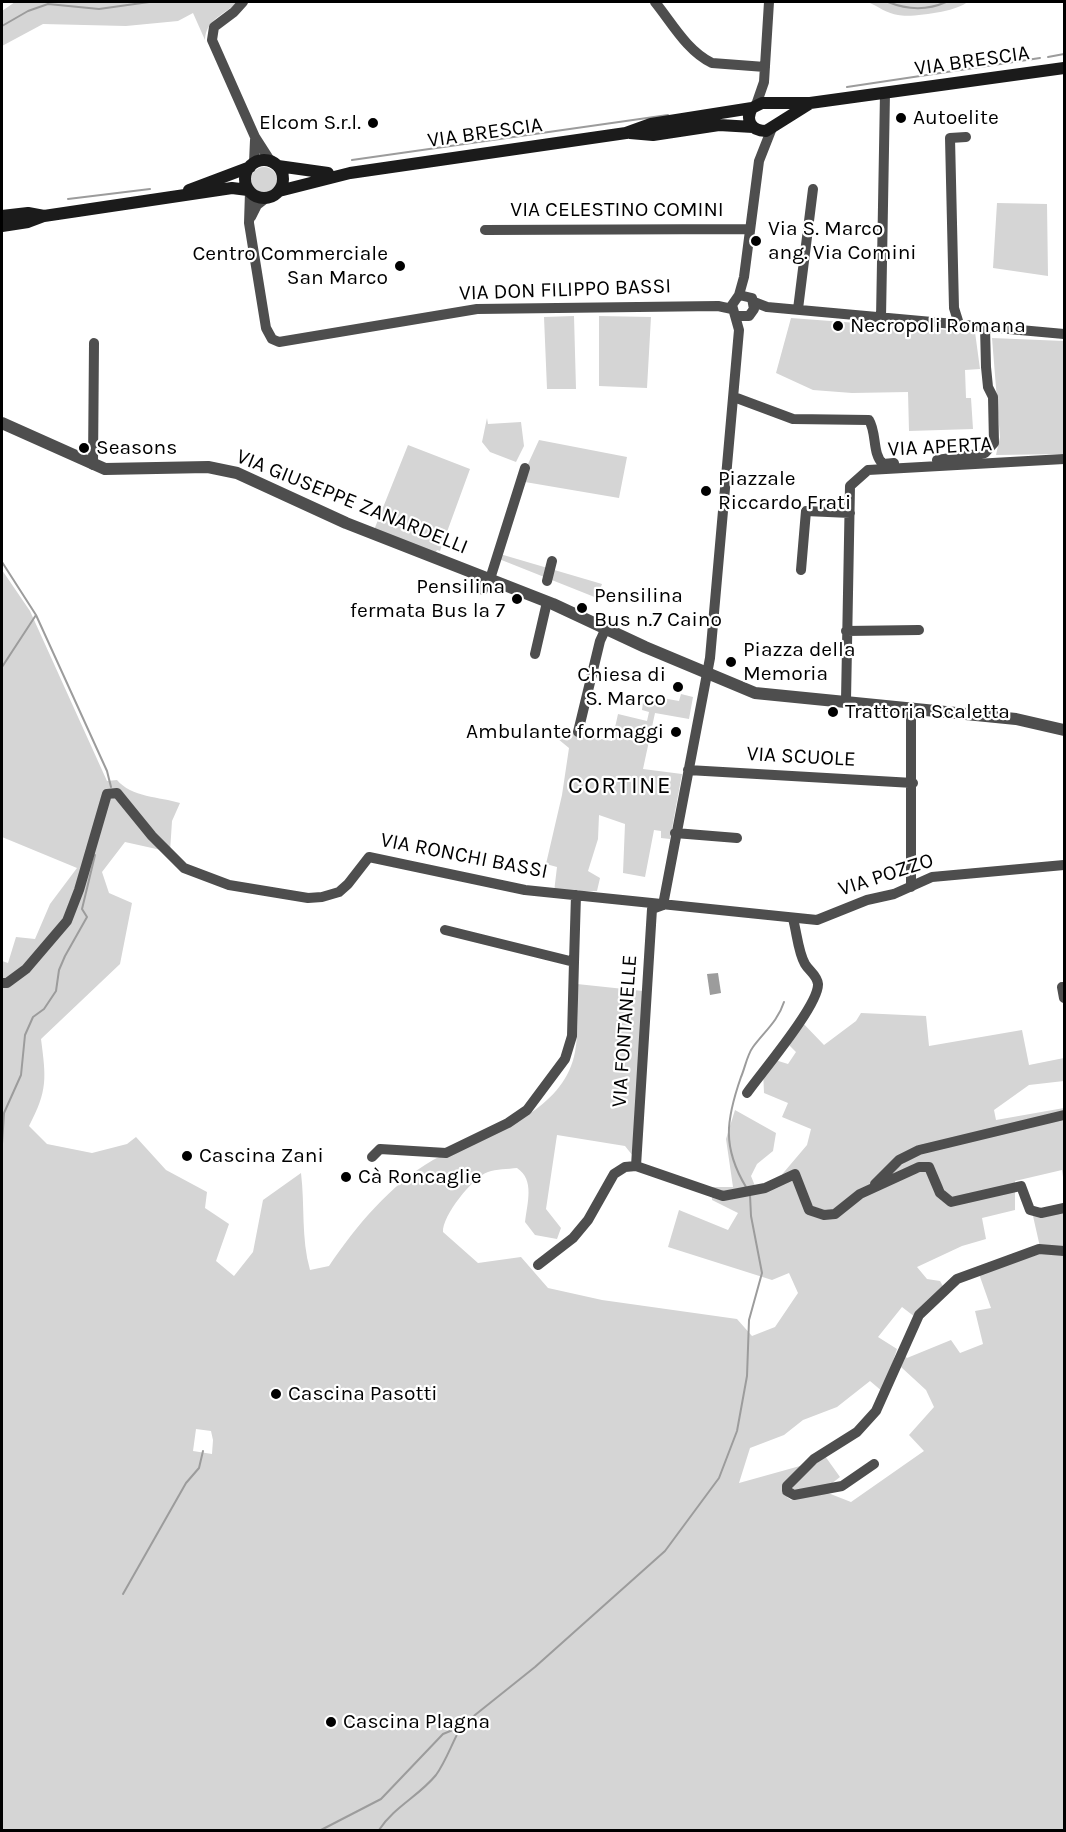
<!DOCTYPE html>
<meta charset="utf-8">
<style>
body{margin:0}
#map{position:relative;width:1066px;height:1832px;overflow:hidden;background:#fff;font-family:Karla,sans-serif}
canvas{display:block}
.frame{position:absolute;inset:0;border:3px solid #000;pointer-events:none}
</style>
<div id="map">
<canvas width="1066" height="1832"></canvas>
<div class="frame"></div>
</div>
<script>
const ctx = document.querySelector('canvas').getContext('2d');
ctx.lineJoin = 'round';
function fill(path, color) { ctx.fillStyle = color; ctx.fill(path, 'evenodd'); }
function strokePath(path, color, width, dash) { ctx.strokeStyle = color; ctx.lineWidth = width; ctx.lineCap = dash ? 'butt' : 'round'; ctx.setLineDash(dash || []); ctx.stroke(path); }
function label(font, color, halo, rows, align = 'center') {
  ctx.font = font + ' Karla,sans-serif'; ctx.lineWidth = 4.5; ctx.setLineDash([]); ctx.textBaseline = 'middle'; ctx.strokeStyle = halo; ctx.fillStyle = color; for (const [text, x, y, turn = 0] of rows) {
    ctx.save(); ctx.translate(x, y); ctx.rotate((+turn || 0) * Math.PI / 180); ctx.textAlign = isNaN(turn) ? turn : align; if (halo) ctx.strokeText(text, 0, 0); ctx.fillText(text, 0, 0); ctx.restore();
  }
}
fill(new Path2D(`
 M15 2H235L236 3C223 16 206 19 205 40L193 13 178 21 126 26 43 24 2 46V11Z
 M868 2H967C959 11 912 18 898 15 888 14 877 6 868 2Z
 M251 180a13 13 0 1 1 26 0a13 13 0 1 1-26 0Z
 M997 203 1047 204 1048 276 993 268Z
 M574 316 576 389H547L544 317Z
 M599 316 651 317 647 388 599 386Z
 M791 318 975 332 980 369 965 370 966 398H971L973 429 909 431 908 392 852 393 813 390 776 373Z
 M992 338 1064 341V454L996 455 1000 437Z
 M487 418 488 424 521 422 524 446 516 462 490 452 482 442Z
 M539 440 627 457 619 498 525 482 528 464Z
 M408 445 470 469 440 551 437 550 435 554 374 530Z
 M500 554 602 584 597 598 499 559Z
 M2 570 30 611 107 781 117 780C131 797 160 797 180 803L172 821 170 852 125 842 102 872 109 893 132 903 120 964 41 1039C46 1078 48 1090 29 1126L47 1144 92 1153 127 1144 136 1137 166 1170 207 1192 205 1208 229 1224 216 1261 234 1276 253 1252 263 1200 301 1173C305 1206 301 1238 310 1270L329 1266C357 1225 389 1186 433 1160 442 1155 453 1153 463 1149 506 1127 565 1106 575 1052 579 1030 577 1006 577 984L643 991 633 1156 625 1146 557 1135 546 1209 561 1228 557 1239 535 1235 525 1222C527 1203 535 1180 517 1168 508 1169 496 1169 488 1172 473 1177 442 1216 443 1232L478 1263 521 1257 548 1288 602 1300 737 1319 752 1336 775 1327 798 1293 789 1273 772 1280 668 1247 679 1210 728 1230 738 1213 712 1200V1196L794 1179 802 1200 830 1217 865 1196 925 1168 942 1201 1015 1189V1210L982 1218 986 1239 962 1246 917 1267 927 1279 940 1281 944 1288 915 1317 902 1307 878 1337 897 1349 883 1392 870 1381 837 1407 803 1420 784 1435 750 1448 739 1483 800 1466 803 1469 787 1497 791 1500 828 1493 851 1502 924 1451 909 1435 934 1407 926 1390 901 1367 904 1355 907 1358 951 1340 960 1353 983 1344 975 1311 991 1308 979 1274 1039 1254 1064 1252V1830H2V961L8 963 16 937 35 939 50 904 77 868 2 837ZM196 1429 211 1431 213 1440 212 1454 193 1451Z
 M681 694 693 697 689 719 655 713 643 769 682 774 670 839 661 838V831L654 830 645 877 623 873 625 824 599 815 598 839 588 871 600 878 597 891 554 892 557 867 546 864 562 795 569 748 558 739 554 730 612 741 618 714 647 721 649 712 642 710 643 702 650 701 651 696 679 701Z
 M861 1013 926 1016 929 1046 1022 1030 1029 1065 1064 1058V1081L1029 1085 994 1110 996 1120 1064 1108V1113L928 1146 834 1213 811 1206 800 1177 779 1178 807 1145 811 1129 782 1117 788 1103 764 1093 763 1070 772 1059 788 1064 796 1052 787 1043 799 1019 824 1045 856 1021Z
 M735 1110 776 1133 773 1151 757 1164 751 1176 755 1186 722 1194 712 1187H733L726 1139Z
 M1064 1117V1184L1062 1170 1015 1181V1185L949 1199 933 1168 874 1186 912 1156Z
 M1064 1210V1249L1040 1247 1033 1216Z
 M825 1456 840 1477 826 1488 792 1490V1486Z`), '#d5d5d5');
fill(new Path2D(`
 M718 973 721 993 710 995 707 974Z`), '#9c9c9c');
strokePath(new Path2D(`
 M888 2C908 10 926 11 946 2
 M2 26 28 11 48 4 99 9 149 2
 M1048 57 1064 54
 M847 87 1040 58
 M352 160 668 115
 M68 199 150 189
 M2 562 36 615 2 667
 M36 615 107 771 111 787
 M2 1144 4 1113 21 1075 25 1035 33 1017 44 1009 56 991 59 970 65 956 87 917 82 909 95 855
 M746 1187C722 1147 726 1120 741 1077 745 1068 747 1055 753 1047 764 1032 778 1021 784 1002
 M123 1594 186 1483 199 1468 203 1451
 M321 1830 381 1799 443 1734 460 1727 535 1667 665 1551 719 1478 737 1431 747 1376 749 1320 762 1273 751 1216 750 1195
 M379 1830C394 1807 419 1796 436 1775 446 1761 452 1743 460 1729`), '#9c9c9c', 2);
strokePath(new Path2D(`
 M243 2 234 12 214 27 212 40 255 137 271 162
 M655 2C672 23 687 51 712 63L765 67
 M756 105 764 82 769 2
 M254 163 255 140
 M250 192 249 223 266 328 272 339 279 342 477 309 718 306 732 309
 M251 217 257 205 266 198
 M485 230 749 229
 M754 302 767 307 1064 334
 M798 309 813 189
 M737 316H749L754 309 752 298 739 295
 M881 318 885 93
 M959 324 954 308 950 138 966 137
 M734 397 793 419 869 420C877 433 872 454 883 464L894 463
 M937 460 985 453 994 443 993 397 988 387 986 367 985 327
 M93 465 94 343
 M801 570 806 511 850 513
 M490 579 525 468
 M547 581 552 561
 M483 590 486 578
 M846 631 919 630
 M535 654 547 602
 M846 700 850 486 868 470 1064 459
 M911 707V887
 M578 732 600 641 606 628
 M688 770 913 783
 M675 833 737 838
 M663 905 710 658 739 330 732 305 739 295 744 277 759 161 772 128
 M445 930 574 962 576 895
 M2 983H7L26 969 67 921 79 890 107 794 117 793 152 836 184 868 229 885 308 898 322 897 339 892 348 884 369 857 525 890 817 920 867 900 894 894 932 877 1064 865
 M1064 987H1062L1064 998
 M747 1093C761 1073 819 1005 818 984 817 975 809 971 805 964 798 952 797 933 793 919
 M372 1157 380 1149 446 1153 508 1123 527 1110 565 1059 572 1036 574 962
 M636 1166 723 1196 765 1188 795 1174 809 1210 824 1215 835 1214 860 1194 919 1167H929L940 1193 951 1202 1021 1186 1030 1210 1041 1213 1064 1208
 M875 1184 899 1160 919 1150 1064 1115
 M538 1265 573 1238 588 1220 614 1174 625 1167 636 1166 652 909 663 905
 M874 1464 842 1486 794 1495 787 1491V1486L814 1459 857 1432 876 1411 919 1315 957 1279 1039 1249 1064 1251`), '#4e4e4e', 10);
strokePath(new Path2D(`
 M2 423 105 469 208 467 237 473 346 523 553 604 645 647 755 693 1016 719 1064 730`), '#4e4e4e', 12);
strokePath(new Path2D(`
 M752 108C745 120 751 131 766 131L809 104
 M630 133 653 135 719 125 753 127
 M245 179a19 19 0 1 1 38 0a19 19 0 1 1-38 0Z
 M278 166 328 173
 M189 190 250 167
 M279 191 350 173 626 133 651 124 752 108 762 103H810L1064 68
 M2 216 28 213 44 216
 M2 226 28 222 44 216 232 188 248 190`), '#1b1b1b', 12);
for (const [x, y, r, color] of [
 [901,118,6,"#000"],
 [373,123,6,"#000"],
 [756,241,6,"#000"],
 [400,266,6,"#000"],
 [838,326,6,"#000"],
 [84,448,6,"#000"],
 [706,491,6,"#000"],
 [517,599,6,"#000"],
 [582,608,6,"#000"],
 [731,662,6,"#000"],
 [678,687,6,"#000"],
 [833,712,6,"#000"],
 [676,732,6,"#000"],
 [187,1156,6,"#000"],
 [346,1177,6,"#000"],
 [276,1394,6,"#000"],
 [331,1722,6,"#000"]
]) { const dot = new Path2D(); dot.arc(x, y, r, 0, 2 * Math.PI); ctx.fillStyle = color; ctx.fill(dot); strokePath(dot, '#fff', 2); }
label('21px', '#000', '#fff', [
 ["VIA BRESCIA",972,61,-8],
 ["VIA BRESCIA",485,133,-8],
 ["VIA CELESTINO COMINI",617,210],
 ["VIA DON FILIPPO BASSI",565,290,-2],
 ["VIA APERTA",940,447,-3],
 ["VIA GIUSEPPE ZANARDELLI",352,502,22],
 ["VIA SCUOLE",801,757,3],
 ["VIA RONCHI BASSI",464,856,11],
 ["VIA POZZO",886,875,-18],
 ["VIA FONTANELLE",625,1031,-86]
]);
label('21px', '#000', '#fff', [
 ["Autoelite",913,118],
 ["Elcom S.r.l.",361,123,"right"],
 ["Via S. Marco",768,229],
 ["ang. Via Comini",768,253],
 ["Centro Commerciale",388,254,"right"],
 ["San Marco",388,278,"right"],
 ["Necropoli Romana",850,326],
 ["Seasons",96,448],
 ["Piazzale",718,479],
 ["Riccardo Frati",718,503],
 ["Pensilina",505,587,"right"],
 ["fermata Bus la 7",505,611,"right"],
 ["Pensilina",594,596],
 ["Bus n.7 Caino",594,620],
 ["Piazza della",743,650],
 ["Memoria",743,674],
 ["Chiesa di",666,675,"right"],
 ["S. Marco",666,699,"right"],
 ["Trattoria Scaletta",845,712],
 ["Ambulante formaggi",664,732,"right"],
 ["Cascina Zani",199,1156],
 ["Cà Roncaglie",358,1177],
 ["Cascina Pasotti",288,1394],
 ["Cascina Plagna",343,1722]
], 'left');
ctx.letterSpacing = '1.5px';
label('24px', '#000', '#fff', [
 ["CORTINE",620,786]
]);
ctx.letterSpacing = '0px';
</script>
